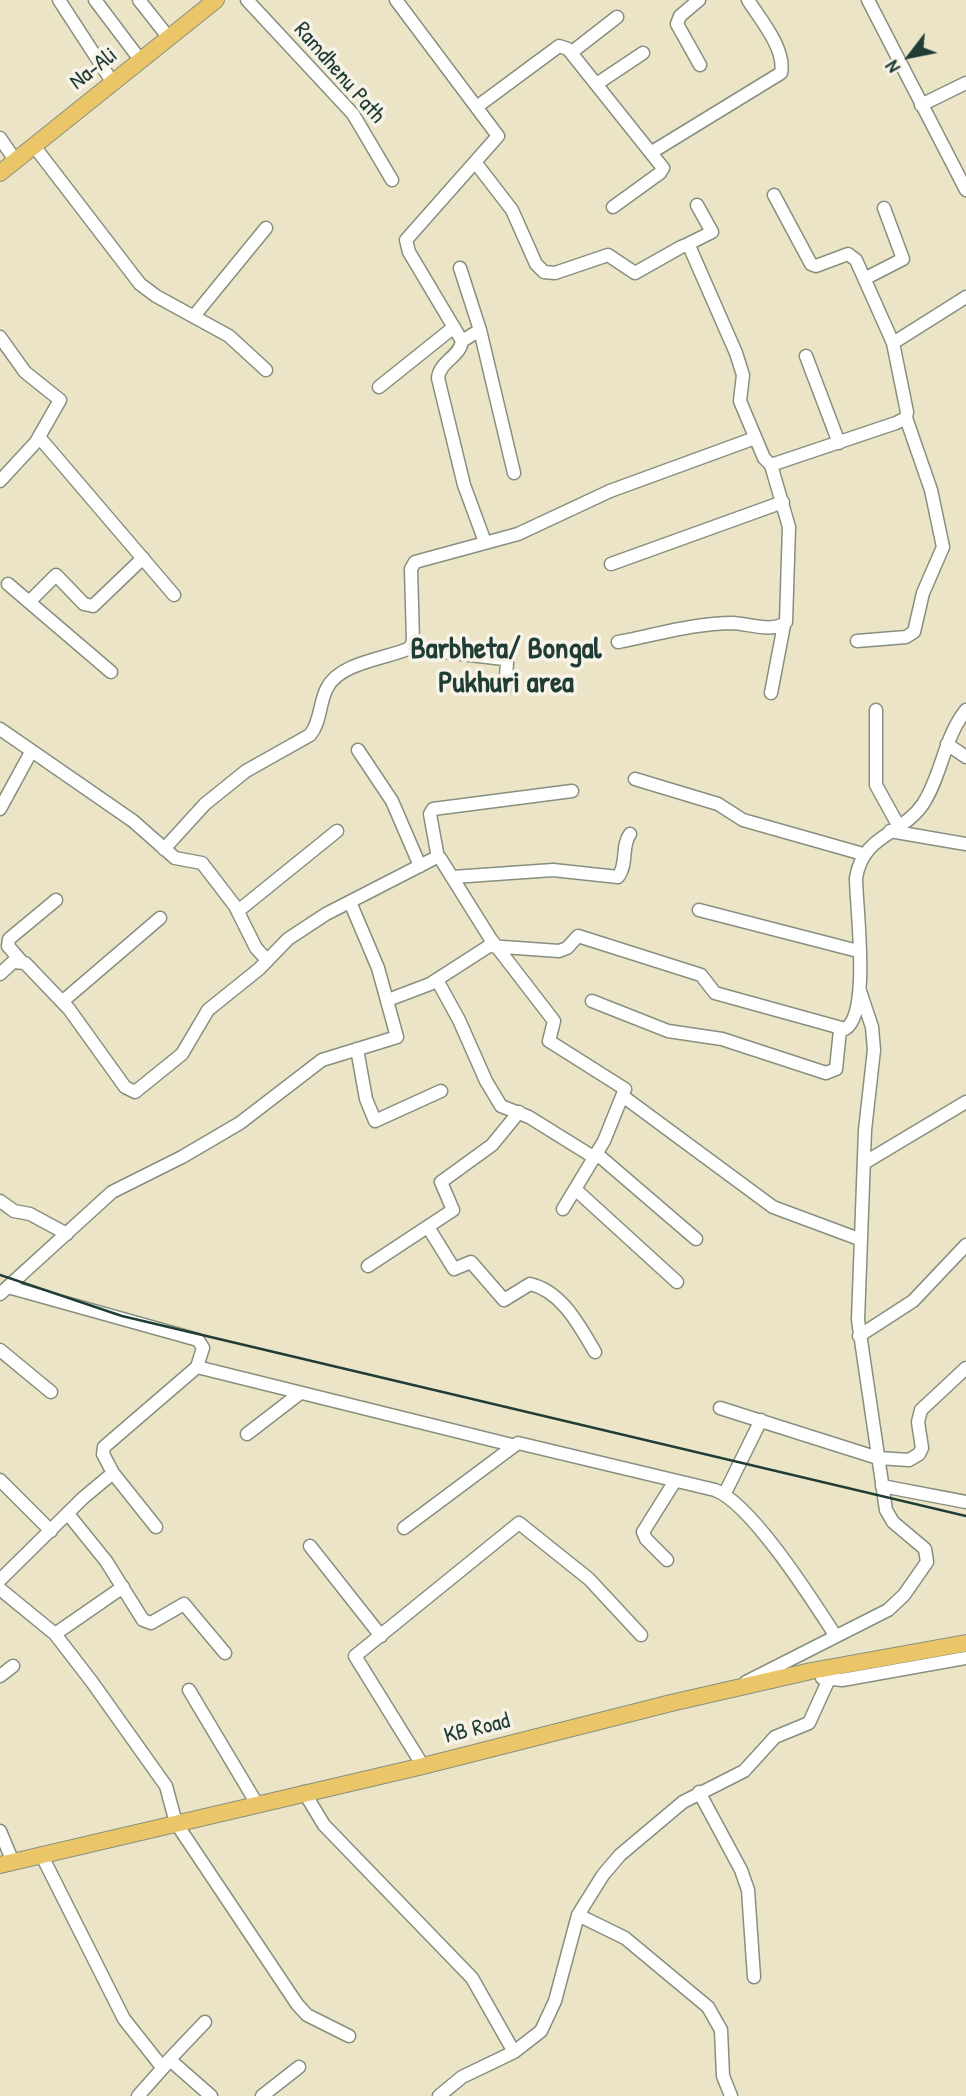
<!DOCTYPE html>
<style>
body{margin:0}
#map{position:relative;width:966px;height:2096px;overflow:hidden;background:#ece4c7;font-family:"Patrick Hand",sans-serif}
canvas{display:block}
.north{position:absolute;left:875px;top:21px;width:70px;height:70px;-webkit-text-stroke:5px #f7f3e8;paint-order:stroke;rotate:238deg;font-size:19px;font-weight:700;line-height:28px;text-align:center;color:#1f3d34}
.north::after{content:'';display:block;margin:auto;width:24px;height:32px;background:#1f3d34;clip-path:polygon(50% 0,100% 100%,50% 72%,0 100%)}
</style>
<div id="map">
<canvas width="966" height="2096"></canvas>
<div class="north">N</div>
</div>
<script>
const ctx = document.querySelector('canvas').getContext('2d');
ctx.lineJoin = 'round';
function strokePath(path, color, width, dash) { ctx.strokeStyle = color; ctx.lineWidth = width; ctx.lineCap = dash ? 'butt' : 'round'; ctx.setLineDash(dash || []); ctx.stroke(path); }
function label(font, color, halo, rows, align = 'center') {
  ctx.font = font + ' "Patrick Hand",sans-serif'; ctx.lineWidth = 7; ctx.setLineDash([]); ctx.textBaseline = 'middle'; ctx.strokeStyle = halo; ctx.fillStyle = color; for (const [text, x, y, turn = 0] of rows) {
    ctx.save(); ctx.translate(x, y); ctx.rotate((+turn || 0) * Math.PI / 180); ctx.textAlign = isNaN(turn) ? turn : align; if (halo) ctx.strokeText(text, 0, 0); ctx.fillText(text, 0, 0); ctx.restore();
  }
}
const minor = new Path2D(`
 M59 0 113 83
 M95 0 141 61
 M139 0 169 38
 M247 0 353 114 392 180
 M396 0 498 136 406 240 409 252 462 341
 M699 0 680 16 677 24 700 65
 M868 0 966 190
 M572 52 617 17
 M598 83 643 53
 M921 105 966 83
 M478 106 559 46 568 49 663 168 660 173 613 207
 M0 138 15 160
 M34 146 140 284 156 296 229 336 266 370
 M652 152 781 73C786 49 760 19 748 0
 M475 162 512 210 536 264 544 272 555 273 608 255 635 273 681 247 686 245 690 248 736 353 743 375 740 401 764 458 771 465 896 423 906 418 907 412 893 343 856 260 848 254 816 266 811 264 774 195
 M686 245 712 232 697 205
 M460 268 480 330 462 341C460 357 440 361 438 378L464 485 485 542
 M866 278 903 259 884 208
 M194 316 266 228
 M480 330 514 473
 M0 337 25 372 60 400 36 442 0 481
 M893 343 966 297
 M806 356 839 443
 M379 387 454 327
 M39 437 174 595
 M611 564 783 502
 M8 584 111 672
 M29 602 56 575 84 604 93 606 143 558
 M857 641 906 637 914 632 923 593 943 547 931 490 906 418
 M618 642C655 635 695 623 733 623 749 624 774 633 786 622L789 527 771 465
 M410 648 504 659 507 663 505 688
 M771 693 784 625
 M876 710V785L898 825
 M0 729 133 821 175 858 202 863 235 906 256 948 267 960
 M947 744 966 757
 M358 750 392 801 420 866
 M635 779 718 804 743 820 863 854
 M0 809 31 752
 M890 831 966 844
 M164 849 205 804 246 771 310 735C321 722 319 703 327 688 340 662 386 659 410 648L413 641 411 569 415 562 518 534 610 491 755 438
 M438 858 430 814 433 809 572 791
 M453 877 553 870 618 877C628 864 621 846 630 834
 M699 910 858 951
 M238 911 337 831
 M21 961 8 946 9 939 56 900
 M0 974 13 962 25 963 69 1009 125 1087 135 1092 182 1054 208 1010 259 969 288 939 326 914 435 858H440L490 938 554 1021 549 1041 625 1089 604 1141 563 1209
 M437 980 459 1020 486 1081 501 1106 529 1117 595 1158
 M388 1000 430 984 489 946 559 951 567 948 578 936 701 975 715 993 845 1029C871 1014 856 907 856 878 863 834 902 835 923 804 942 775 944 737 966 710
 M63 1001 160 918
 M592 1001 668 1031 722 1039 826 1073 836 1069 840 1030
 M357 1049 366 1099 375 1121 441 1091
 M624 1097 773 1207 859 1239
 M597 1154 696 1239
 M864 1163 966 1102
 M575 1189 677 1282
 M0 1201 14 1211 30 1214 67 1234
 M428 1227 454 1269 471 1262 504 1300 530 1284C562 1291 580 1327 595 1352
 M368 1266 453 1210 441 1182 492 1145 519 1112
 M0 1294 112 1192 182 1157 240 1123 322 1060 397 1037 378 968 350 902
 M859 1336 913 1301 966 1245
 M0 1350 51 1392
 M197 1367 512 1445
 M720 1408 878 1458 909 1460 919 1454 922 1448 918 1422 921 1410 966 1368
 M247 1434 299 1394
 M113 1473 156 1527
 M0 1480 51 1531
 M882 1486 966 1502
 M725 1493 761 1420
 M68 1514 106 1561 143 1620 151 1623 184 1604 225 1653
 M404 1528 518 1443 715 1490C751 1503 813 1601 835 1635
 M310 1546 381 1636
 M667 1560 646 1539 643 1532 675 1481
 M0 1580 83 1498 113 1473 103 1454 104 1447 197 1367 203 1348 198 1340 8 1287
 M0 1589 55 1634 92 1682 166 1786 176 1823 297 2004 307 2015 349 2036
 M55 1634 123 1587
 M0 1676 13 1666
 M822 1678 842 1680 966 1658
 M746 1682 888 1610 904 1595 927 1562 925 1549 893 1522 886 1510 858 1320 865 1130 874 1050 872 1027 860 991
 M189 1690 257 1804
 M423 1766 355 1656 519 1523 589 1579 641 1635
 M304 1792 324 1825 472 1978 514 2052
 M699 1792 741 1870 748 1890 754 1977
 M0 1831 13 1862
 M41 1854 124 2019 162 2067
 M578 1915 625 1938 708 2007 721 2030 723 2076 731 2096
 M167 2062 205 2022
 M138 2096 170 2060 211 2096
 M262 2096 299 2067
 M439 2096 462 2077 514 2052 541 2031 555 2001 578 1915 603 1875 620 1855 683 1802 744 1771 775 1737 809 1723 829 1679`);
const major = new Path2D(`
 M0 173 216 0
 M0 1865 423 1766 671 1703 811 1671 966 1643`);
strokePath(minor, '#86907e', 15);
strokePath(major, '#86907e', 18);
strokePath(minor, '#fff', 12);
strokePath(major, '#ebc669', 16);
strokePath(new Path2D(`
 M0 1275 122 1316 966 1516`), '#1f3d34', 2.5);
label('23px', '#1f3d34', '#f7f3e8', [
 ["Na-Ali",94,69,-38],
 ["Ramdhenu Path",339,73,49],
 ["KB Road",477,1729,-14]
]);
label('bold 30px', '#1f3d34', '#f7f3e8', [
 ["Barbheta/ Bongal",506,650],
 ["Pukhuri area",506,684]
]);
</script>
